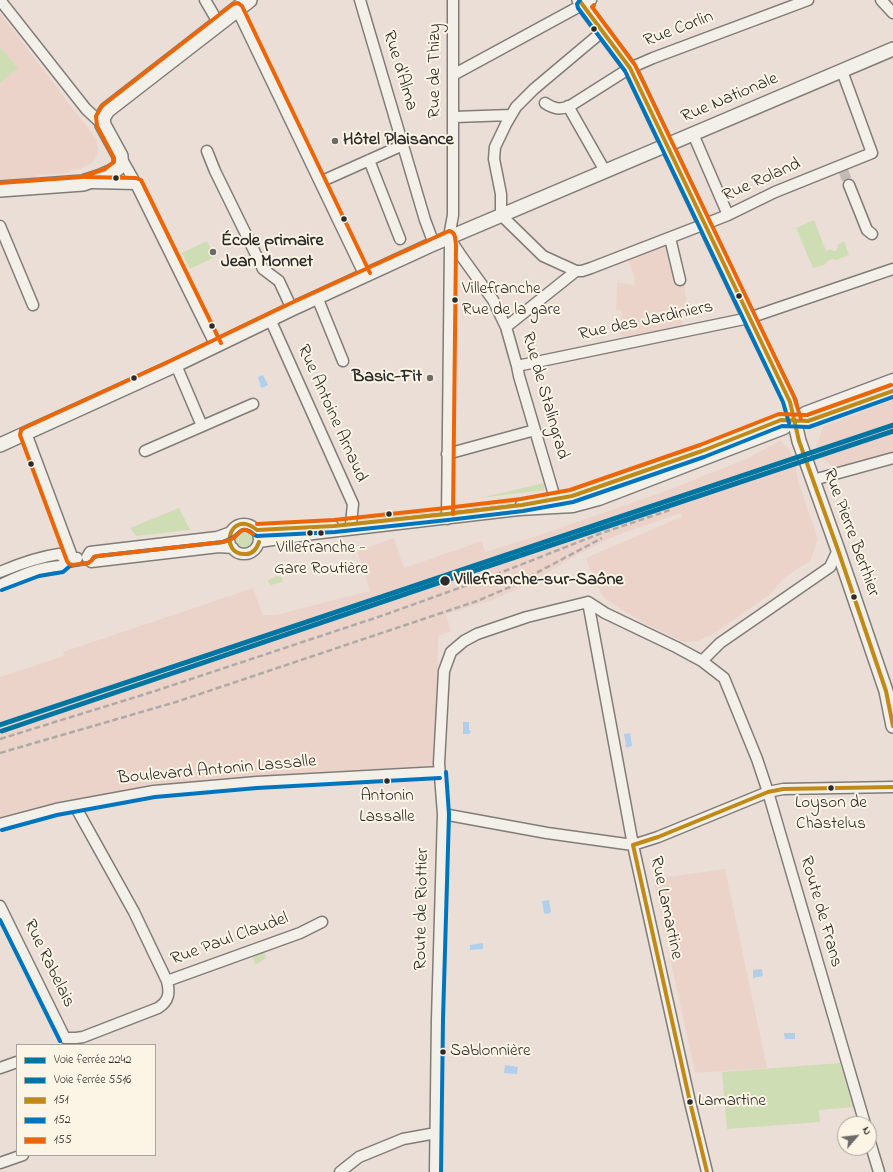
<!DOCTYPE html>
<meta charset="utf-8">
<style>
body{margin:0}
#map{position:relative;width:893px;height:1172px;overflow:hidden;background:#eaded7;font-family:"Indie Flower",sans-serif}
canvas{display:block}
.legend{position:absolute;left:16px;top:1044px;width:140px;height:112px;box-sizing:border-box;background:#fcf5e5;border:1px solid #a8a49b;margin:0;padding:5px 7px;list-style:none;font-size:12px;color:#2b2b2b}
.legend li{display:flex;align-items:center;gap:8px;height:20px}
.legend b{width:20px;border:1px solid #a8a49b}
.north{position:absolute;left:837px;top:1116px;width:40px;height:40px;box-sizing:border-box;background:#fcf5e5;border:1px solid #a8a49b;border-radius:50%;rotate:62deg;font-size:11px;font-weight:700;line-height:16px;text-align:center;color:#2b2b2b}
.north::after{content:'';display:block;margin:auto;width:14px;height:18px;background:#6e6a67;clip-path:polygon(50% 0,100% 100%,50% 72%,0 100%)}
</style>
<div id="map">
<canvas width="893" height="1172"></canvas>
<ul class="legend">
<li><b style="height:5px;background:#0075a1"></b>Voie ferrée 2242</li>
<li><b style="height:5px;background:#0075a1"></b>Voie ferrée 5516</li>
<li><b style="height:5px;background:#c18a16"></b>151</li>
<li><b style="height:5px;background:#0075bf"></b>152</li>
<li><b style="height:5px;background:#ec6608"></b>155</li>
</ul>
<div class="north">N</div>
</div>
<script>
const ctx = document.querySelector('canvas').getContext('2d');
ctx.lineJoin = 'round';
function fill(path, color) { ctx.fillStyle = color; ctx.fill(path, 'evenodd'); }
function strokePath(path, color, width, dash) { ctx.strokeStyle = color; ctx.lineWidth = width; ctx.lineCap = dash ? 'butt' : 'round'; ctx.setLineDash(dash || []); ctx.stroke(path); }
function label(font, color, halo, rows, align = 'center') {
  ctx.font = font + ' "Indie Flower",sans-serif'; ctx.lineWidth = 4; ctx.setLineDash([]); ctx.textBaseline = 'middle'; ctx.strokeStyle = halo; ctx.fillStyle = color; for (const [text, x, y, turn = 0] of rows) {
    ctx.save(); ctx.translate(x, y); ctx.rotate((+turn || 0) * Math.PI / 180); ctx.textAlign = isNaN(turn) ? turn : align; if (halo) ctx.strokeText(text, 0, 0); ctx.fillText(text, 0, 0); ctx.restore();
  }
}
fill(new Path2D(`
 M0 13 97 140 98 153 92 163 80 169 70 170 68 173 39 175 37 176 36 178 0 181Z
 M668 244 684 282 688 318 682 319 683 326 621 337 620 332 622 311 616 310 617 282 635 285 633 273 628 259Z
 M893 400V455L837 470 822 458 816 446 824 426Z
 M780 441 789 449 796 467 798 481 818 539 810 561 785 577 769 595 713 634 698 641 683 642 644 623 607 600 602 595 594 579 586 558 669 522 682 517 681 513 615 536 575 556 526 585 495 599 446 614 451 631 438 636 437 765 151 785 66 801 0 818V677L64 656 63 652 253 588 263 615H277L318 604 370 591 357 551 394 538 404 568 482 541 485 552 531 538 666 491 746 459Z
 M725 869 767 1068 695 1073 653 879Z`), '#ebd3ca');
fill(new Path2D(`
 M1 48 18 68 0 83V49Z
 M814 220 826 251 830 249 833 251H836L838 247 837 245 844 241 849 255 836 260 833 259 827 261 826 264 813 268 796 228Z
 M207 241 215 257 190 269 182 253Z
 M544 483V490L480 498Z
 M179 508 190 530 136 536 130 528Z
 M235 539a9 9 0 1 1 18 0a9 9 0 1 1-18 0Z
 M277 576 281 577 283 579 282 582 271 585 268 582V580Z
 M264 952 266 958 255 965 253 957Z
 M840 1063 853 1107 819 1110 820 1122 727 1129 722 1072Z`), '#cfddb4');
fill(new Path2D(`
 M263 375 268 385 262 388 260 386V383L258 377Z
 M463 722H469V730L471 731 469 734H463Z
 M630 733 632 746 629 747 628 748 625 746 626 744 624 734Z
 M549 900 551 912 550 913 546 914 544 913 542 901Z
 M483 943V949L470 950V945Z
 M762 969 763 976 753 978V970Z
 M784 1033H795V1039H785Z
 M505 1065 518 1067 517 1074 504 1073Z`), '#b1ceeb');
strokePath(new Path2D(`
 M843 170 849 185`), '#c4bab5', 10, [10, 5]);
const street = new Path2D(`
 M0 0 86 109 103 125
 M205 0 219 24
 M360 0 425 220 434 244
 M881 0 893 13
 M237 9 365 276
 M603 31 534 89 516 107 506 124 495 147 494 159 501 194V215L543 256 576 271H582L591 268 705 224 728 215 775 192 872 153 842 71
 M453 75 591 0
 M545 103C554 109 560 110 570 106L630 68 653 58 808 0
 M568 106 605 171
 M454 117 511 115
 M693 134 728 215
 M207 151 215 171 263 269 279 281 292 309
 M120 156 136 184 216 346
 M369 160 400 239
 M320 182 403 145
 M93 183 136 184
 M849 185 867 230 872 234
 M0 226 33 305
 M670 238 680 280
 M450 239 462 257 493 300 506 327 517 366 519 376 557 505
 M317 297 343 361
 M270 319 353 504 351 524
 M506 327 576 271
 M176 365 202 426
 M517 366 749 318 893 269
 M26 433 73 559
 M145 451 253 404
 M447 454 535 430
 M813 480 893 458
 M521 505 572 496 702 451 781 420 808 421 893 391
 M447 519 450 245 449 237 453 215V0
 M229 539a15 15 0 1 1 30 0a15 15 0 1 1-30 0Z
 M257 530 333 526
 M259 542 313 534 519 510 573 507 599 500 784 429 805 412 893 379
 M87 557 91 562 219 547 233 548
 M87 557 90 552 217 537 231 532
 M0 572C19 564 38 557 59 554L67 560 77 558
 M0 585C20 576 39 567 61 566L67 560
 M588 602 605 613 676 647 702 661 724 678 757 759 768 792 865 1124
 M588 602 633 845 690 1102 707 1172
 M702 661 720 643 830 567 838 550
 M443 814 547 833 633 845 658 837 768 792 783 789 893 787
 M0 824 56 809 154 791 257 782 440 772
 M0 906 65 1038
 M167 981 300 933 322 922
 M65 1038H76L83 1037 158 1008C169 1001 170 993 167 981L134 912 75 806
 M0 1068 17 1062
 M869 1139 879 1172
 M0 1163 23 1155
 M340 1172 359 1157 403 1139 436 1133
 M435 1172 437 1019 443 814 439 763 444 671 451 652 464 641 477 634 527 617 588 602`);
const secondary = new Path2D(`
 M579 0 630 68 749 318 790 402 799 441 838 550 886 691 893 726
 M0 445 176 365 292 309 429 246 893 49`);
const primary = new Path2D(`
 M0 189 83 183C91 180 114 174 119 166 121 163 120 159 120 156L103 125 102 118 107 110 249 0`);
strokePath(street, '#817c78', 13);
strokePath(secondary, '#817c78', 16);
strokePath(primary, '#817c78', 18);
strokePath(street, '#f3efe9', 10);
strokePath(secondary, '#f3efe9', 13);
strokePath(primary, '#f3efe9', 15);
strokePath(new Path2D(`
 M0 739 152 692 384 615 487 578 599 534 670 510
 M0 753 176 702 477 601 510 587 602 538`), '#aeaba7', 2.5, [6, 3]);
strokePath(new Path2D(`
 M579 0 630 68 790 402 799 441 838 550 886 691 893 726
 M257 530 334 526 447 514 522 505 572 496 702 451 781 420 808 421 893 391
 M257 530C229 507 218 556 246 554 253 554 257 548 259 542
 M633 845 690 1102 707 1172
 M633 845 658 837 768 792 783 789 893 787`), '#c18a16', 4);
strokePath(new Path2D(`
 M580 0 577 4 578 8 625 71 783 402 789 423
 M92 560 94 557 98 556 223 542C227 540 232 539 235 536 239 533 242 527 249 531 252 532 253 535 257 536L335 532 448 520 523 511 573 502 704 457 782 426 809 427 893 397
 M2 590 39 576 63 572 70 566 88 563
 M2 830 57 815 155 797 257 788 440 778
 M0 920 60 1041
 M441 1172 443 1019 449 814 446 772`), '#0075bf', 4);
strokePath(new Path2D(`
 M594 5 592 7 635 65 794 397 801 419
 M85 177 136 178 141 180 221 343
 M0 183 82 177 105 169 114 162V158L97 126 96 116 102 106 233 4 238 3 242 6 370 273
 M257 524 334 520 446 508 521 499 570 490 700 445 779 414 807 415 891 385
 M253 534C241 525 242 532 233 538 230 540 227 541 223 542L98 556 94 557 91 561 88 563 73 565 69 564 67 561 20 435 21 430 24 428 166 363 289 304 449 231C456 232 455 239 456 245L453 514`), '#ec6608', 4);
strokePath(new Path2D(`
 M0 725C298 625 595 523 893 425`), '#0075a1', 5);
strokePath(new Path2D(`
 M2 731C299 630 595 529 893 431`), '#0075a1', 5);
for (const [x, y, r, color] of [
 [594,29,3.5,"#2b2b2b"],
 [335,141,4,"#6e6a67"],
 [116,178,3.5,"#2b2b2b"],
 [344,219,3.5,"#2b2b2b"],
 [213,252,4,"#6e6a67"],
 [739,296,3.5,"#2b2b2b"],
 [455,300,3.5,"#2b2b2b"],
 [212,326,3.5,"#2b2b2b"],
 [134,378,3.5,"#2b2b2b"],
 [430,378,4,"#6e6a67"],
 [31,464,3.5,"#2b2b2b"],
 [389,514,3.5,"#2b2b2b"],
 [310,533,3.5,"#2b2b2b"],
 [321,533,3.5,"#2b2b2b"],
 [445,581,5.5,"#2b2b2b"],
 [854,597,3.5,"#2b2b2b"],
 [387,781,3.5,"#2b2b2b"],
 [831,788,3.5,"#2b2b2b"],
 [443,1052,3.5,"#2b2b2b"],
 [690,1102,3.5,"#2b2b2b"]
]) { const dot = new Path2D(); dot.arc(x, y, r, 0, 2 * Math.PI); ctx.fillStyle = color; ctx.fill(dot); strokePath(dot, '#fcf5e5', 1.5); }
label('17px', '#2b2b2b', '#fcf5e5', [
 ["Villefranche",462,290],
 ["Rue de la gare",462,311],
 ["Villefranche -",321,549,"center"],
 ["Gare Routière",321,570,"center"],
 ["Antonin",387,797,"center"],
 ["Lassalle",387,818,"center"],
 ["Loyson de",831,804,"center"],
 ["Chastelus",831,825,"center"],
 ["Sablonnière",450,1052],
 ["Lamartine",698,1102]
], 'left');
label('18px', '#2b2b2b', '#fcf5e5', [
 ["Rue Corlin",679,30,-21],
 ["Rue d'Alma",399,71,73],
 ["Rue de Thizy",436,71,-90],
 ["Rue Nationale",730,99,-23],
 ["Rue Roland",762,181,-24],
 ["Rue des Jardiniers",646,322,-12],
 ["Rue de Stalingrad",544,396,74],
 ["Rue Antoine Arnaud",331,414,66],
 ["Rue Pierre Berthier",850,533,70],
 ["Boulevard Antonin Lassalle",217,771,-5],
 ["Rue Lamartine",665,908,78],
 ["Route de Riottier",423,909,-89],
 ["Route de Frans",820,912,74],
 ["Rue Paul Claudel",230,940,-20],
 ["Rue Rabelais",48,964,64]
]);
label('bold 18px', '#2b2b2b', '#fcf5e5', [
 ["Hôtel Plaisance",343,141],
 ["École primaire",221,242],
 ["Jean Monnet",221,263],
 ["Basic-Fit",422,378,"right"]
], 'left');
label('bold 18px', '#2b2b2b', '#fcf5e5', [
 ["Villefranche-sur-Saône",454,581]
], 'left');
</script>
